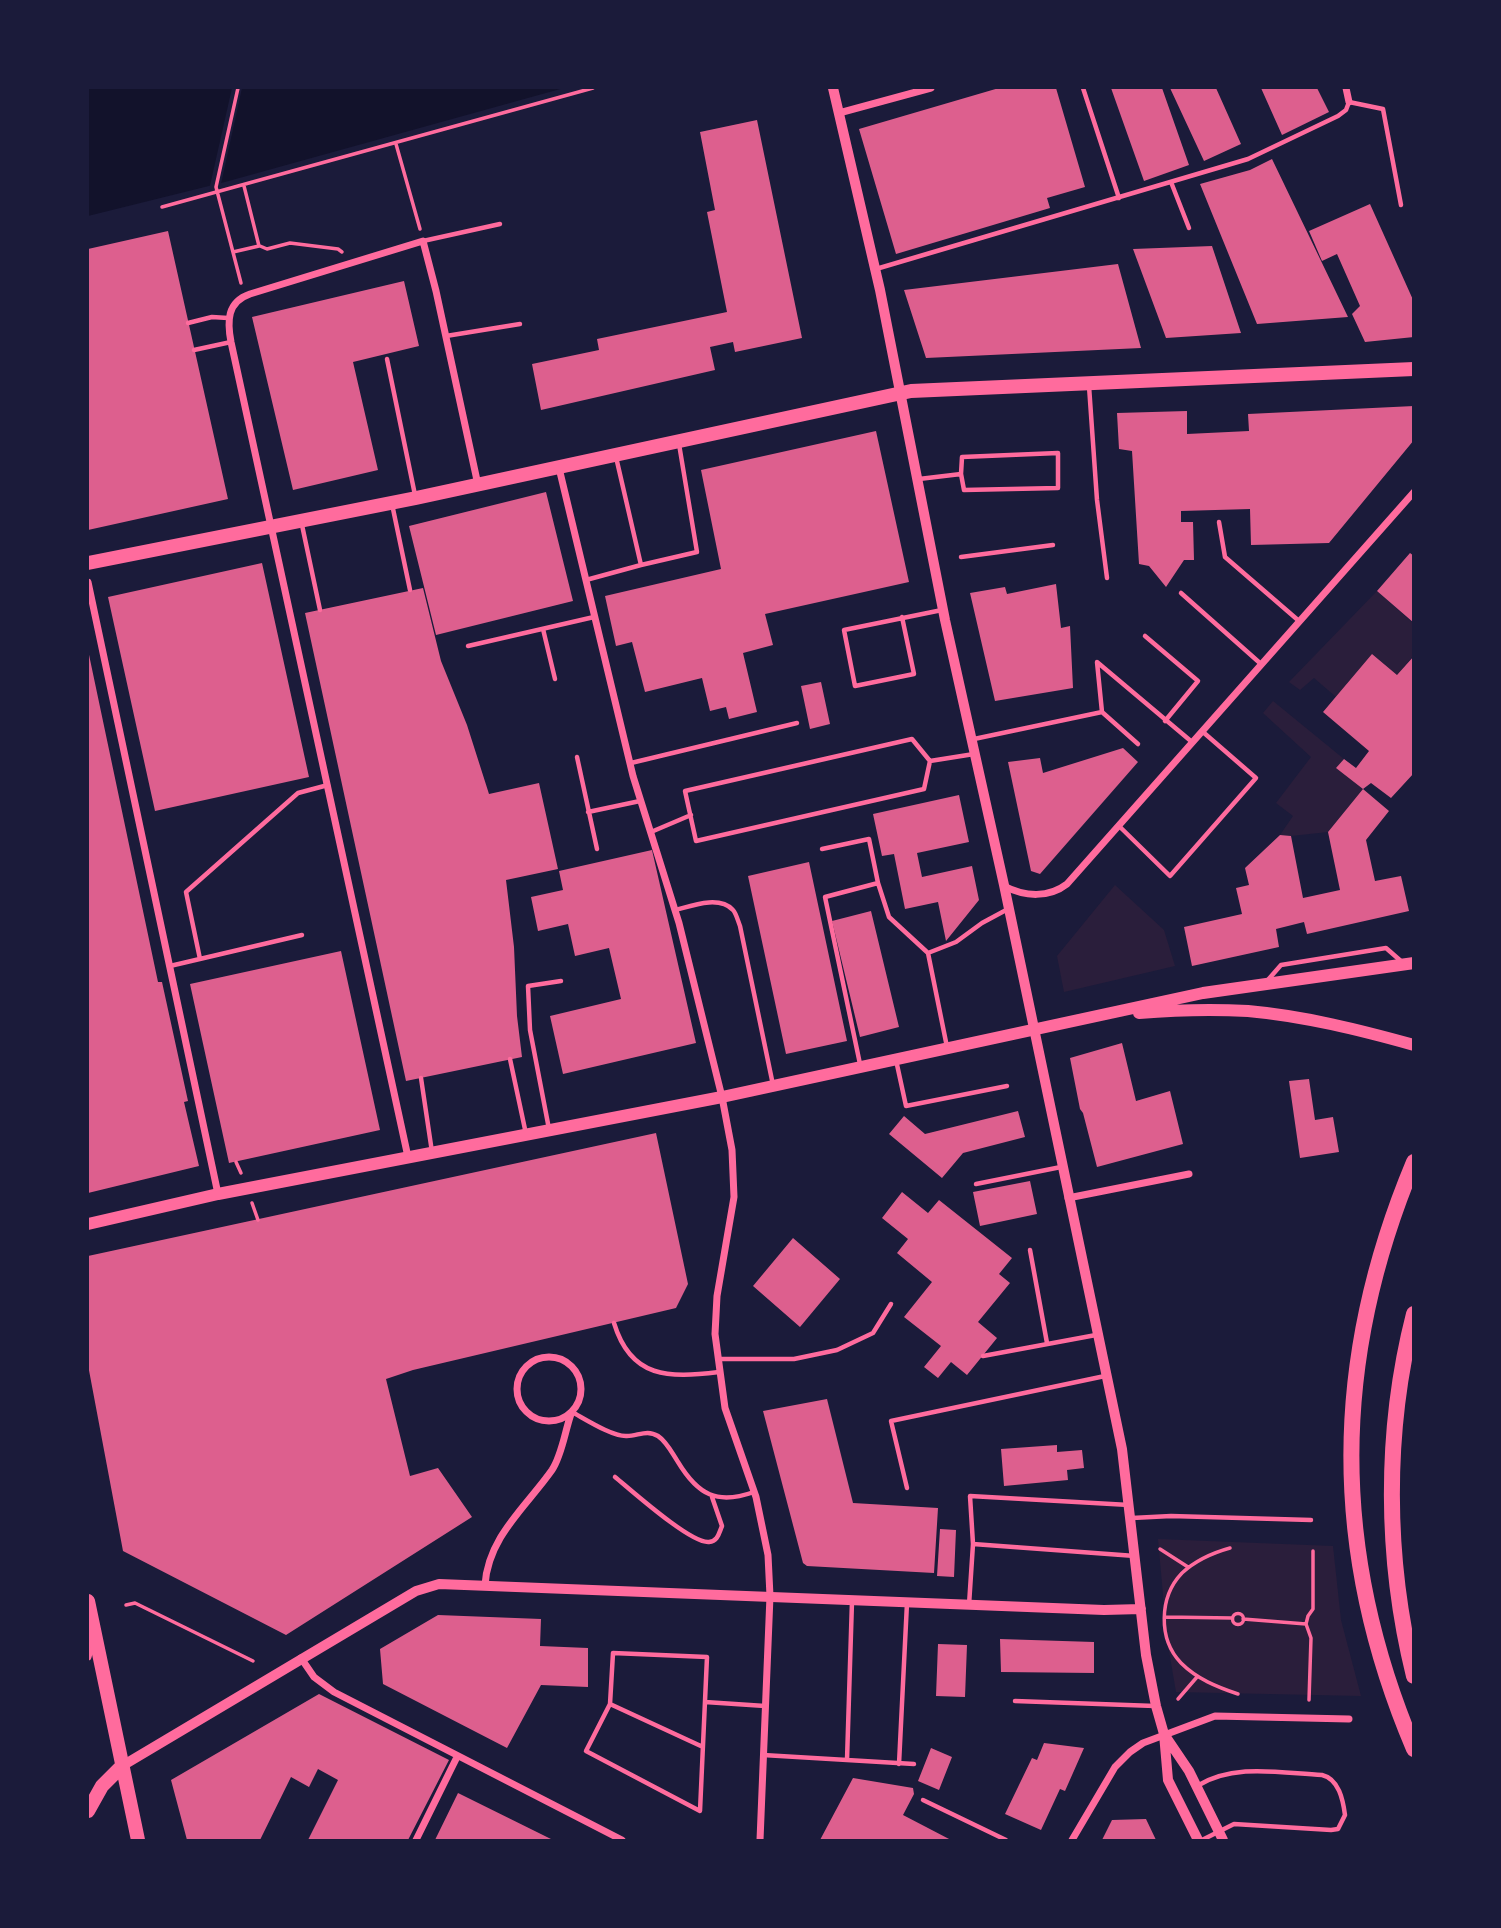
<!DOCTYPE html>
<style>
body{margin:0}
#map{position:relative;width:1501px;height:1928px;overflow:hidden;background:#1b1b3a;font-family:Spectral,serif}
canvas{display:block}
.frame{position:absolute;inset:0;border:89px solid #1b1b3a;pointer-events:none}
</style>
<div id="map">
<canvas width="1501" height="1928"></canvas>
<div class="frame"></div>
</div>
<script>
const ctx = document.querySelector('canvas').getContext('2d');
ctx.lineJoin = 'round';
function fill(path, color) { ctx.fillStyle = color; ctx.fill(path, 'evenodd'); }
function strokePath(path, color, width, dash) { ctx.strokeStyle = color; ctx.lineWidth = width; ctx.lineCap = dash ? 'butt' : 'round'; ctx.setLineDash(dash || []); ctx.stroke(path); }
fill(new Path2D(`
 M1377 591 1413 623V656L1397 675 1372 654 1336 697 1314 678 1300 690 1289 682Z
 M1273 701 1344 759 1337 768 1363 789 1328 832 1291 836 1280 835 1293 816 1276 803 1311 757 1263 713Z
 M1115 885 1164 930 1175 966 1064 992 1057 956Z
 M1158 1539 1333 1546 1341 1620 1361 1696 1176 1692 1167 1639Z`), '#2a1e3b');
fill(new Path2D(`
 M88 88H564L225 182 88 216Z`), '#12122b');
fill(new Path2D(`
 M232 88H242L221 184 223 186 209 190Z`), '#1b1b3a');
fill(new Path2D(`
 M999 88H1056L1085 187 1047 198 1050 208 896 254 859 129Z
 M1111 88H1162L1189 165 1144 181Z
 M1170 88H1216L1241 144 1204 161Z
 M1261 88H1317L1329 112 1282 135Z
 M757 120 802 338 735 352 733 342 710 347 715 370 541 410 532 364 599 350 597 339 727 312 707 212 715 210 700 132Z
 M1272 159 1348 317 1257 324 1200 184 1250 170Z
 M1370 204 1414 302V337L1365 342 1352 314 1360 306 1337 254 1322 261 1309 231Z
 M168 231 228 499 88 530V249Z
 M1212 246 1241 333 1166 338 1133 249Z
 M1118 264 1141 348 926 358 904 290Z
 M404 281 419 346 353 362 378 470 293 490 252 317Z
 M1414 406V440L1329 543 1251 545 1250 509 1181 511V522H1193L1194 560H1184L1166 587 1149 566 1139 564 1132 451 1119 449 1117 413 1187 411V434L1249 431 1248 414Z
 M876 431 909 582 765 614 773 645 743 653 757 712 729 719 726 707 710 711 702 678 645 692 632 642 616 646 605 596 721 569 701 470Z
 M546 492 573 601 436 635 409 526Z
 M1410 553 1414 556V623L1377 591Z
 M262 563 309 777 155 811 108 597Z
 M1056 584 1061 628 1070 626 1073 688 995 701 970 593 1005 587 1007 594Z
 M423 588 441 661 467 725 489 794 539 783 558 869 506 880 514 947 517 1016 522 1057 406 1081 305 613Z
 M88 650 158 982H162L188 1101 184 1102 199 1166 88 1193Z
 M1372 654 1397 675 1414 656V773L1391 798 1371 783 1363 789 1389 811 1366 840 1375 881 1401 876 1409 911 1307 934 1304 922 1276 929 1279 947 1192 966 1184 927 1242 914 1236 888 1249 885 1245 868 1280 835 1291 836 1303 898 1340 890 1328 832 1363 789 1336 768 1344 759 1356 768 1369 751 1323 712Z
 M821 682 830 724 810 729 801 686Z
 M1123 748 1138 762 1040 874 1031 871 1008 762 1040 758 1043 773Z
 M959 795 969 842 917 853 922 877 972 866 979 900 946 941 938 902 905 909 894 854 882 856 873 814Z
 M652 850 696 1043 563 1074 550 1016 621 999 609 948 575 956 568 924 538 931 531 897 563 890 559 871Z
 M809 862 847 1041 786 1054 748 876Z
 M871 911 899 1027 860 1037 832 921Z
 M341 951 380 1130 229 1163 190 984Z
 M1122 1043 1136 1101 1170 1091 1183 1144 1097 1167 1083 1113 1080 1109 1070 1058Z
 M1309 1079 1315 1120 1333 1117 1339 1152 1300 1158 1289 1081Z
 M1018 1111 1025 1137 963 1153 942 1178 889 1134 904 1116 925 1134Z
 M656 1133 688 1284 676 1308 413 1370 386 1379 410 1476 438 1468 472 1517 286 1635 123 1551 88 1365V1256Z
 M1030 1181 1037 1214 980 1226 973 1192Z
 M902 1192 928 1213 939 1200 1012 1258 999 1274 1010 1283 978 1322 997 1338 967 1375 951 1362 938 1378 924 1367 941 1346 904 1317 932 1282 897 1253 908 1239 882 1218Z
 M793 1238 840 1279 800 1327 753 1286Z
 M827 1399 853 1503 938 1508 934 1573 807 1566 803 1563 763 1411Z
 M1057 1445V1452L1082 1450 1084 1468 1067 1470 1068 1480 1004 1486 1001 1449Z
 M940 1529 956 1530 954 1577 937 1576Z
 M438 1615 541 1619 540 1646 588 1648V1687L541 1685 507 1748 383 1684 380 1649Z
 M1000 1639 1094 1642V1673L1001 1672Z
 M938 1644 967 1645 965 1697 936 1696Z
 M319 1694 449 1760 408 1840H308L338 1780 318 1769 309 1787 291 1777 260 1840H187L171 1780Z
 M1044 1743 1084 1748 1065 1791 1060 1789 1041 1830 1005 1814 1032 1758 1037 1760Z
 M931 1748 952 1757 939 1790 918 1781Z
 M853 1778 913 1788 914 1794 903 1815 951 1840H820Z
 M458 1793 553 1840H435Z
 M1146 1819 1156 1840H1102L1112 1820Z`), '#dd5f8e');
strokePath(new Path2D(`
 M238 88 216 187 241 283
 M396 144 420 229
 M162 207 593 88
 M260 246 267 249 290 243 338 249 342 252
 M233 252 259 246 244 186
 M236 1162 241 1173
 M252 1203 258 1220
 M1230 1548C1212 1553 1196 1560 1182 1573 1159 1597 1158 1639 1181 1663 1197 1679 1217 1687 1238 1694
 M1160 1549 1188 1567
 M126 1605 135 1603 253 1661
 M1232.5 1619a5.5 5.5 0 1 1 11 0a5.5 5.5 0 1 1-11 0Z
 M1165 1617 1232 1618
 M1243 1619 1306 1624
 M1178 1699 1197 1677
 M1309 1700 1311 1638 1306 1624 1308 1616 1313 1609V1551`), '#ff6b9d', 3.5);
strokePath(new Path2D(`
 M1083 88 1119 198
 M1171 182 1189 228
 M423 241 500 224
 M876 269 1248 159 1338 116 1346 110 1349 102 1383 109 1401 205
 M188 323 212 317 228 318
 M446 336 520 324
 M194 350 231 342
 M387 359 415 495
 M1089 386 1097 500 1107 578
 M919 479 961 474 964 490 1058 488V453L962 457 961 474
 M392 504 410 590
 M1219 522 1225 557 1299 621
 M302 525 320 610
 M961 557 1053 545
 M641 565 697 552 679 444
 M586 580 641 565 616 457
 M1181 593 1261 664
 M902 617 914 674 855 686 844 630 942 610
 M543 629 555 679
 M1145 636 1198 681 1165 721
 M468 646 594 617
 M1102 712 1138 744
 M974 739 1102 712 1097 662 1192 742
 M577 757 597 849
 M930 761 912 739 685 791 696 841 924 789 930 761 974 754
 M631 763 797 723
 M588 812 640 801
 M1119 826 1170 876 1256 778 1203 732
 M651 832 691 815
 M822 849 869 839 878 883
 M676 910C691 906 719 895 733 910 736 913 738 921 740 926L773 1085
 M200 959 186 892 298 793 328 785
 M170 966 302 935
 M1267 981 1281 965 1386 948 1402 962
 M947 1047 928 953 956 942 982 923 1008 909
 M510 1059 526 1134
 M896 1060 906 1106 1007 1086
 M860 1064 825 897 878 883 889 917 928 953
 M421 1078 432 1152
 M549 1129 530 1030 528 986 561 981
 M976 1184 1061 1167
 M1030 1250 1047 1343
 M614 1323C631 1379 669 1378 719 1372
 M983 1356 1096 1335
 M718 1359H794L837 1350 873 1333 891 1304
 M572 1412C585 1419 613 1437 627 1436 638 1436 647 1429 658 1436 667 1442 672 1453 678 1462 698 1495 717 1505 754 1492
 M615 1477C631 1490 691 1544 709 1542 718 1541 719 1533 722 1526L712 1497
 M907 1488 891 1421 1105 1376
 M1132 1518 1171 1516 1311 1520
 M973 1544 1135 1556
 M969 1605 973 1544 970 1496 1129 1505
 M613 1653 707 1657 700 1811 586 1751 610 1704Z
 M1015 1701 1155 1706
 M705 1702 765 1706
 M610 1704 703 1747
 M763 1755 914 1764
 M847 1760 852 1601
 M899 1764 907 1603
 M1197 1786C1234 1763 1280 1773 1322 1775 1339 1779 1343 1800 1345 1815L1338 1829 1331 1830 1234 1824 1202 1840
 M923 1800 1006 1840`), '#ff6b9d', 4.5);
strokePath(new Path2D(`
 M1346 88 1349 102
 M839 113 931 88
 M559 468 633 776 679 923 722 1097 732 1150 734 1197 717 1296 715 1334 725 1408 756 1497 768 1555 770 1596 760 1840
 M88 582 218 1194
 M1004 886C1025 897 1049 898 1067 884L1414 492
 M408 1157 231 342C227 321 227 302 250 294L423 241 436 291 478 485
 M1068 1198 1189 1174
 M517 1389a32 32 0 1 1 64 0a32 32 0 1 1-64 0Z
 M485 1585C488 1537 526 1507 552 1470 562 1455 565 1431 571 1414
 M88 1657 93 1639
 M301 1658 314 1677 334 1692 622 1840
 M416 1840 457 1757
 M1072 1840 1115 1767 1130 1752 1143 1743 1215 1716 1349 1719`), '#ff6b9d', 7);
strokePath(new Path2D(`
 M833 88 880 290 945 620 1004 885 1122 1449 1146 1655 1156 1706 1164 1734 1168 1780 1198 1840
 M1166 1737 1189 1771 1223 1840
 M122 1766 416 1591 439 1584 1104 1610 1141 1609`), '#ff6b9d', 10);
strokePath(new Path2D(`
 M1139 1013C1175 1010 1212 1009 1248 1011 1304 1016 1360 1030 1414 1045
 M88 1224 218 1194 722 1097 1203 993 1414 963`), '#ff6b9d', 12);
strokePath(new Path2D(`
 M88 563 416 498 911 391 1414 369
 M88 1601 138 1840
 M88 1811 102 1786 122 1766`), '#ff6b9d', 14);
strokePath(new Path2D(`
 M1414 1162C1331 1360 1330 1551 1414 1749
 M1414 1314C1384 1431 1385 1559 1414 1676`), '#ff6b9d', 16);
</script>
